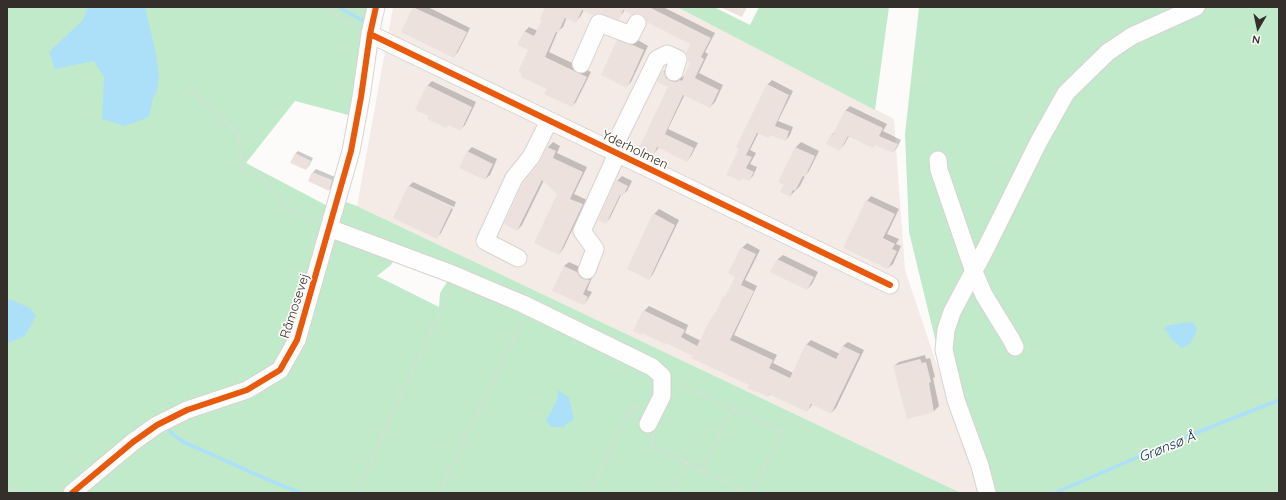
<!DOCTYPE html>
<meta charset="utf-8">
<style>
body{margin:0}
#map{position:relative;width:1286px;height:500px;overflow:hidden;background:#fdfbfa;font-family:Quicksand,sans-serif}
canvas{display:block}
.frame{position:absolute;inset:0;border:8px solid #352f2c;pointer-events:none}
.north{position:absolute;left:1238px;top:8px;width:40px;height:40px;-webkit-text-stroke:3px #fefbf9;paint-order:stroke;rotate:189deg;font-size:11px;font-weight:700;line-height:16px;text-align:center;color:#352f2c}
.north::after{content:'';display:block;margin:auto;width:14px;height:18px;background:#352f2c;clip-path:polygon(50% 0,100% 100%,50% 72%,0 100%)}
</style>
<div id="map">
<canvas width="1286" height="500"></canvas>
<div class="frame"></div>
<div class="north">N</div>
</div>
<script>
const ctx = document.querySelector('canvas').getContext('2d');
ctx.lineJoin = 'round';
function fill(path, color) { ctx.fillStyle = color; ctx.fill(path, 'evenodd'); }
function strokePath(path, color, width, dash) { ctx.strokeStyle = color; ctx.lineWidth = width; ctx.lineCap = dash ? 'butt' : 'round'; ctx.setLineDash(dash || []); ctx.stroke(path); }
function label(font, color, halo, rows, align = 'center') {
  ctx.font = font + ' Quicksand,sans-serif'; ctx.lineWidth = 3.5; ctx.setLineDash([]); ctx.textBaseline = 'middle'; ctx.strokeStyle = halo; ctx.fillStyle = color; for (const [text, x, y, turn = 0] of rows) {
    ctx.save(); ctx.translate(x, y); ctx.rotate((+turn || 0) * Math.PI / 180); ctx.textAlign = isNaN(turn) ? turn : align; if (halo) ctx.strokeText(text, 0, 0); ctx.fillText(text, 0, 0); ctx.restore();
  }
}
fill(new Path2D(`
 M393 7H677L894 119 905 270 980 493H961L357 206Z`), '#f4ebe7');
fill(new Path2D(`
 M7 7H370L352 116 295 101 246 163 341 213 343 201 357 206 961 493H7ZM339 227 452 274 440 293 439 307 377 276 391 265 394 260 332 239Z
 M677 7H714L750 25 759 7H889L875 110Z
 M919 7H1279V493H980L966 453 976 452 944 376 909 232 905 134Z`), '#c1eaca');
fill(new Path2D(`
 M88 7H145L156 54 159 75 157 91 153 98 149 117 125 126 102 119 104 77 94 61 55 69 49 52 83 20Z
 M7 298 30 308 36 316 25 336 8 343Z
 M1191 322 1195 324 1197 331 1189 345 1182 348 1170 338 1168 332 1163 329 1170 325Z
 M558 390 569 398 574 419 563 427H551L546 421 557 400Z`), '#ace0f8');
fill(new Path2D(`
 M414 7H428L470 28 458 52 454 57 402 32Z
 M546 7H663L715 33 705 52 708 54 699 73 723 85 715 102 710 107 685 94 668 129 698 143 691 156 687 161 659 147 654 154 669 87 663 72 668 67 676 77 681 78 686 75 692 63V43L642 13 625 10 618 19 602 13 584 10 580 17 576 21 567 17 563 27 558 31 549 52 591 72 576 102 572 106 548 88 529 50 525 31 529 27 538 31 543 20Z
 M623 36 638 40 648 46 631 82 626 87 618 41Z
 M772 80 793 91 778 121 793 127 790 135 786 140 772 135 759 132 750 150 756 153 750 164 757 167 753 176 749 180 743 177 740 180V148L767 85Z
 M432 81 476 102 465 125 460 130 449 124 446 127 427 86Z
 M850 106 887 124 883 131 901 140 897 148 893 152 876 144 873 147 849 136 844 145 840 149 832 135 836 130 846 110Z
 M553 142 560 146 557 153 587 167 574 194 587 200 563 249 559 254 558 194 544 180 522 225 517 230 540 164 548 147Z
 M801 142 819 151 809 171 805 176 800 186 790 196 785 184 780 182 796 147Z
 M472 147 497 159 490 175 485 179 468 151Z
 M298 151 313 158 309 166 306 169 295 154Z
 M316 169 335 177 332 187 329 190 309 181 313 172Z
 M622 176 632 181 627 191 622 195H621L610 218 605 223 617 181Z
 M413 182 456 202 454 207 409 186Z
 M409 186V188L453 209 441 233 436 238 394 217Z
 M871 196 899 209 887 234 899 239 896 244 901 246 893 264 888 268 867 201Z
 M659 209 679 220 653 274 649 279 654 214Z
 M747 243 760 250 745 280 757 286 734 335 777 355 773 363 793 373 806 345 811 340 840 354 843 346 848 342 864 350 836 408 831 413 813 404 807 411 770 394 768 396 750 384 694 355 644 311 649 306 688 325 685 333 701 341 737 276 742 248Z
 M783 255 818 272 812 284 807 289 772 272 778 259Z
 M569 262 582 268 593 275 587 290 592 292 588 299 584 304 564 266Z
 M925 355 926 359 930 358 935 377 933 378 939 406 934 411 908 418 894 366 899 362Z`), '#0003');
strokePath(new Path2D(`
 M339 7 363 21
 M168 429C176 441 200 449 213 455 242 468 271 482 301 493
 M1055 493 1163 446 1279 400`), '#ace0f8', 3.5);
fill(new Path2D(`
 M413 7 467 32 454 58 401 32Z
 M545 7H649L711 38 701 57 704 59 695 78 719 90 710 108 683 95 665 134 694 148 687 162 657 147 654 155 639 148 668 87 657 82 662 71 664 72 666 78 671 81 676 82 680 80 682 81 690 63 688 62V57L686 53 690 44 647 22 646 18 642 14 637 13 632 15 623 10 619 20 602 14 597 13 593 15 582 10 576 23 565 18 558 33 556 32 545 57 587 77 572 107 544 94 547 89 521 77 522 74 518 72 528 50 517 45 524 31 534 36 542 20 540 19Z
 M720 7H747L742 17Z
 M617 40 633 45 644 50 627 88 601 75Z
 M767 84 789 95 775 126 789 131 786 141 772 136H770L769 138 757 133 746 155 752 157 746 168 754 172 749 181 742 178 740 181 726 175 739 149 736 147Z
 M427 85 472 107 461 131 448 125 446 128 427 119 429 116 415 110Z
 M845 110 883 128 879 136 898 144 893 153 875 145 873 148 848 136 840 151 826 144 831 134 833 135Z
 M547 147 556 151 553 158 583 172 570 199 583 204 559 255 534 243 557 194 542 180 517 231 504 224 523 183 539 163Z
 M795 147 815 156 805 177 803 176 795 191 793 190 790 197 780 192 784 185 778 182Z
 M467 151 493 164 485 180 459 168Z
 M295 153 311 161 306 170 290 163Z
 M312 172 332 180 329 191 308 181Z
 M616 180 628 186 623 196 620 195 606 224 598 220Z
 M408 186 452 207 437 239 393 218Z
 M866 200 895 214 883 238 895 244 892 249 897 251 888 269 843 248Z
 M653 213 675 225 649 280 627 269Z
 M741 247 756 254 741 285 754 291 730 340 773 360 769 368 790 378 806 344 836 359 843 346 860 354 831 414 811 404 807 412 769 394 768 397 756 391 755 392 747 388 749 385 691 358 693 356 666 343 665 344 642 333 641 335 633 331 643 310 685 330 681 337 697 346 708 324 715 312 716 313 723 296 725 297 735 277 728 273Z
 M777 259 814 277 807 290 770 272Z
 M564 266 577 272 580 277 583 279 590 280 583 294 588 297 584 305 552 291Z
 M920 359 922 363 926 362 931 382 929 383 934 412 907 419 893 366Z`), '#ece1dc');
const minor = new Path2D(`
 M370 34 890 285
 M581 64 599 23 631 35 637 23
 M612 151 657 59 667 54 678 59 674 72
 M938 160 939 170 974 272 984 295 1011 339 1015 347
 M329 228 452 274 523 304 652 367 662 376V396L648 424
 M518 258 485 241 514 178 531 157 549 121
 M587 270 595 249 582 231 617 154
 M72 493 133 442 157 425 187 410 247 390 280 370 297 340 351 151 361 97 370 34 376 7
 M987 493 980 466 956 400 944 350 946 330 952 312 986 248 1038 143 1066 93 1108 52 1132 36 1196 7`);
strokePath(minor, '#d7d3d1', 19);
strokePath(new Path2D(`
 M322 7 357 27
 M358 7 362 10
 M189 87 238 134 243 171 262 178 292 212 317 223
 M676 382 783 432 752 493
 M653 436 652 446 748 493
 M702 471 732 408
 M7 486 24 493
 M358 488 451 288
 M439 493 523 319
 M590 493 632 405 640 409
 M672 493 686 462`), '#dedcdc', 2, [2, 2]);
strokePath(minor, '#fffefe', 17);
strokePath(new Path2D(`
 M370 34 890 285
 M72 493 133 442 157 425 187 410 247 390 280 370 297 340 351 151 361 97 370 34 376 7`), '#e8590c', 6);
label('13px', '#352f2c', '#fefbf9', [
 ["Yderholmen",635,150,26],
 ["Råmosevej",295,306,-72]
]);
label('italic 14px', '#033244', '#fefbf9', [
 ["Grønsø Å",1167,447,-22]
]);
</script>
